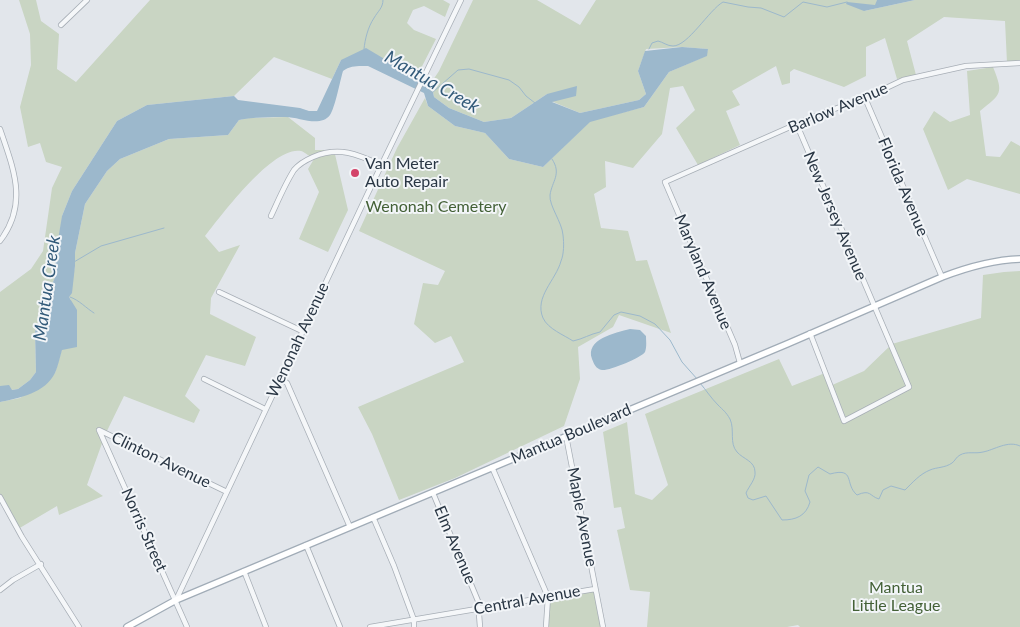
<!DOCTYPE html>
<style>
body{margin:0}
canvas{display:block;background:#e2e6eb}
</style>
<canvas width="1020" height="627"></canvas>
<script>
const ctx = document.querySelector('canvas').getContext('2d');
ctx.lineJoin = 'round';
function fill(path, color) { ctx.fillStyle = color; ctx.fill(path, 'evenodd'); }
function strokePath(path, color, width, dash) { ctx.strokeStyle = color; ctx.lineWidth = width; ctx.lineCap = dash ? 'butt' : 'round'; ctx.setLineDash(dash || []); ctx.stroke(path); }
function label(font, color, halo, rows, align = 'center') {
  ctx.font = font + ' Lato,sans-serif'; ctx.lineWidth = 4; ctx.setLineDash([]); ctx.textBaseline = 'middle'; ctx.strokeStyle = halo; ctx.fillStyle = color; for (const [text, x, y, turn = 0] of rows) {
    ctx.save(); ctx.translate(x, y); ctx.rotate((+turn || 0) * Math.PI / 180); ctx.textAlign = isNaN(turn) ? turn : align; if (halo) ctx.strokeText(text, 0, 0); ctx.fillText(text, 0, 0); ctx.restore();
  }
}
fill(new Path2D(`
 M19 0H36L41 21 59 34 57 69 76 82 150 0H443L450 4 445 17 424 6 413 10 407 23 414 30 436 39 415 80 398 67 341 60 332 79 274 57 234 96 147 105 117 121 72 191 62 216 61 246 55 261 57 273 45 300 35 332 36 372 30 380 18 389 11 390 0 386V292L31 269 43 251 52 188 62 167 46 162 40 143 28 147 20 107 31 65 30 34Z
 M473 0H537L580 25 596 0H877L876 5 864 11 915 0H1020V62L1007 63 1005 21 944 17 907 41 916 75 897 79 885 38 866 47V76L844 87 794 69 790 72V83L782 85 776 66 732 91 740 105 726 111 740 145 698 165 676 128 695 110 683 86 670 88 662 134 633 168 605 161 606 187 594 194 601 228 628 231 636 261 647 260 671 333 619 315 613 327 578 347 580 379 564 426 455 478 399 500 372 434 358 407 464 362 451 336 435 343 414 324 423 283 438 285 445 271 359 231 397 148 425 98 428 106 455 126 485 133 509 159 543 167 590 121 644 107 669 72 706 56 708 49 682 47 646 49 638 71 646 94 639 100 580 113 551 101 547 94 511 118 484 122 449 108 434 97 433 92 427 89 439 71Z
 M993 67C1004 94 1001 94 980 111L986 156 1000 157 1011 141 1020 146V194L967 179 948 190 923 129 934 111 950 122 970 115 967 71Z
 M288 117 315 138V150H334L348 210 328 252 299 239 319 192 308 169 314 159C310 157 305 152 301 151 273 145 221 216 205 236L219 252 240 245 211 298 210 314 256 337 245 366 206 355 185 396 200 410 194 423 124 396 105 435 87 485 103 496 59 515 57 506 18 529 0 499V402L20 398 55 373 62 349 71 300 69 297 75 266V253L85 204 107 171 120 159 169 139 228 135 239 120 249 118Z
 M1020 271V627H800L798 625 787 627H647L650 592 630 590 617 530 625 528 621 507 614 508 603 432 627 422 635 494 652 500 668 485 645 414 779 359 792 386 825 373 830 386 864 371 892 344 981 318 983 275 1004 272Z
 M594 589 602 627H544L546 597Z`), '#c9d5c3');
fill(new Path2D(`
 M877 0H915L864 11 846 4 847 2 875 5Z
 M682 47 708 49 707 56 669 72 644 107 590 122 543 167 509 159 485 133 455 126 428 106 424 93 368 66C359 66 351 65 343 71 340 81 335 108 330 115 320 128 299 117 286 117 270 117 254 117 239 120L228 135 169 139 120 159 107 171 85 204 75 253V266L72 293 69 297 77 310V347L62 350C60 357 58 366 55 373 45 393 20 398 0 402V386L9 385 12 390 18 389 30 380 36 372 35 332 45 300 57 273 55 261 60 246 58 240 62 216 72 191 117 121 147 105 234 96 238 100 300 108 309 111H317L341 60 366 48 398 67 433 92 434 97 449 108 484 122 511 118 547 94 577 86 576 96 552 102 580 113 639 100 646 94 638 71 645 51Z
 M630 329 640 330 646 336C646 341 647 347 645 352 641 358 609 371 602 370 596 369 594 364 592 359 585 339 615 333 630 329Z`), '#9cb8cc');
strokePath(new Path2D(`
 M364 49C365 39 368 27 374 18 378 11 383 8 383 0
 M649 49 652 43 658 41C663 42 667 46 673 46 688 46 709 10 723 2L748 7 761 8 784 17 803 2 827 7 847 2
 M433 92 458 70 469 69 509 80 519 87 526 96 535 103
 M552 159C562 174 552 181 550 195 549 206 562 222 563 235 564 243 564 254 561 261 556 280 534 297 543 318 548 329 564 335 573 341 583 339 590 334 600 332L614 315 621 312 640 316 655 324 670 340 682 362 698 380
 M74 262 101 246 164 228
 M70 297C79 300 86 308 94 313
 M700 383C706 390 711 398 718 405 723 410 726 412 730 419 735 430 729 443 737 452 743 459 755 461 755 472 756 479 749 486 746 493L748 498 753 500 766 496 782 520C796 520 806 516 810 502L805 491 809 475 818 467 830 474C856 467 844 484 857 495 871 489 869 496 879 499L883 490 891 486 905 490C913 482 920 474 930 470 937 467 945 468 952 463 955 461 956 457 960 455 967 451 975 454 983 452 994 450 1008 440 1020 446`), '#9cb8cc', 1);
const minor = new Path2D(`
 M61 25 87 0
 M865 98 942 277
 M797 125 909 387 844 421 810 333
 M0 129C13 168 29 203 0 241
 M271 216C278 201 285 184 294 170 299 164 306 160 313 157 339 146 357 154 381 165
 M219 292 302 331
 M740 363 735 345 665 182 815 116 865 98 903 80 966 66 1020 63
 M280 378 287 383 350 527
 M204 379 265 409
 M566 436 603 627
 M492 467 548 597 546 627
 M433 493 478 601 480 627
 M0 497 22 537 79 627
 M373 517 394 566 414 620V627
 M306 545 340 627
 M244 571 266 627
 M0 590 13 580 41 564
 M176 600 367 195 461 0
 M187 627 99 430 227 492
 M370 627 595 589`);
const major = new Path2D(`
 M127 627 176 600 787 344 942 277C968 267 992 260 1020 259`);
strokePath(minor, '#a7aeb6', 6);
strokePath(major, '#a1acb7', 8);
strokePath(minor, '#f5f7f9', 4.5);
strokePath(major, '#fff', 5.5);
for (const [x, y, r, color] of [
 [355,173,5,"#d34469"]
]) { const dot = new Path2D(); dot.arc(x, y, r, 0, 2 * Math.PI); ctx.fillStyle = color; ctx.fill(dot); strokePath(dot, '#f2f5f8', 2); }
label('16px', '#293644', '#f2f5f8', [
 ["Barlow Avenue",838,108,-23],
 ["Florida Avenue",903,187,67],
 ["New Jersey Avenue",835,216,67],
 ["Maryland Avenue",703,272,67],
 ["Wenonah Avenue",298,340,-65],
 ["Mantua Boulevard",571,434,-23],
 ["Clinton Avenue",161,460,26],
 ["Maple Avenue",582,517,79],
 ["Norris Street",144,530,66],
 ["Elm Avenue",455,545,67],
 ["Central Avenue",527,600,-10]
]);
label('16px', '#293644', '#f2f5f8', [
 ["Van Meter",365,164],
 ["Auto Repair",365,182]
], 'left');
label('16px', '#436036', '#f2f5f8', [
 ["Wenonah Cemetery",436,207],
 ["Mantua",896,588],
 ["Little League",896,606]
]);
label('italic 18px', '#325a79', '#f2f5f8', [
 ["Mantua Creek",432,82,30],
 ["Mantua Creek",47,288,-82]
]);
</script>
